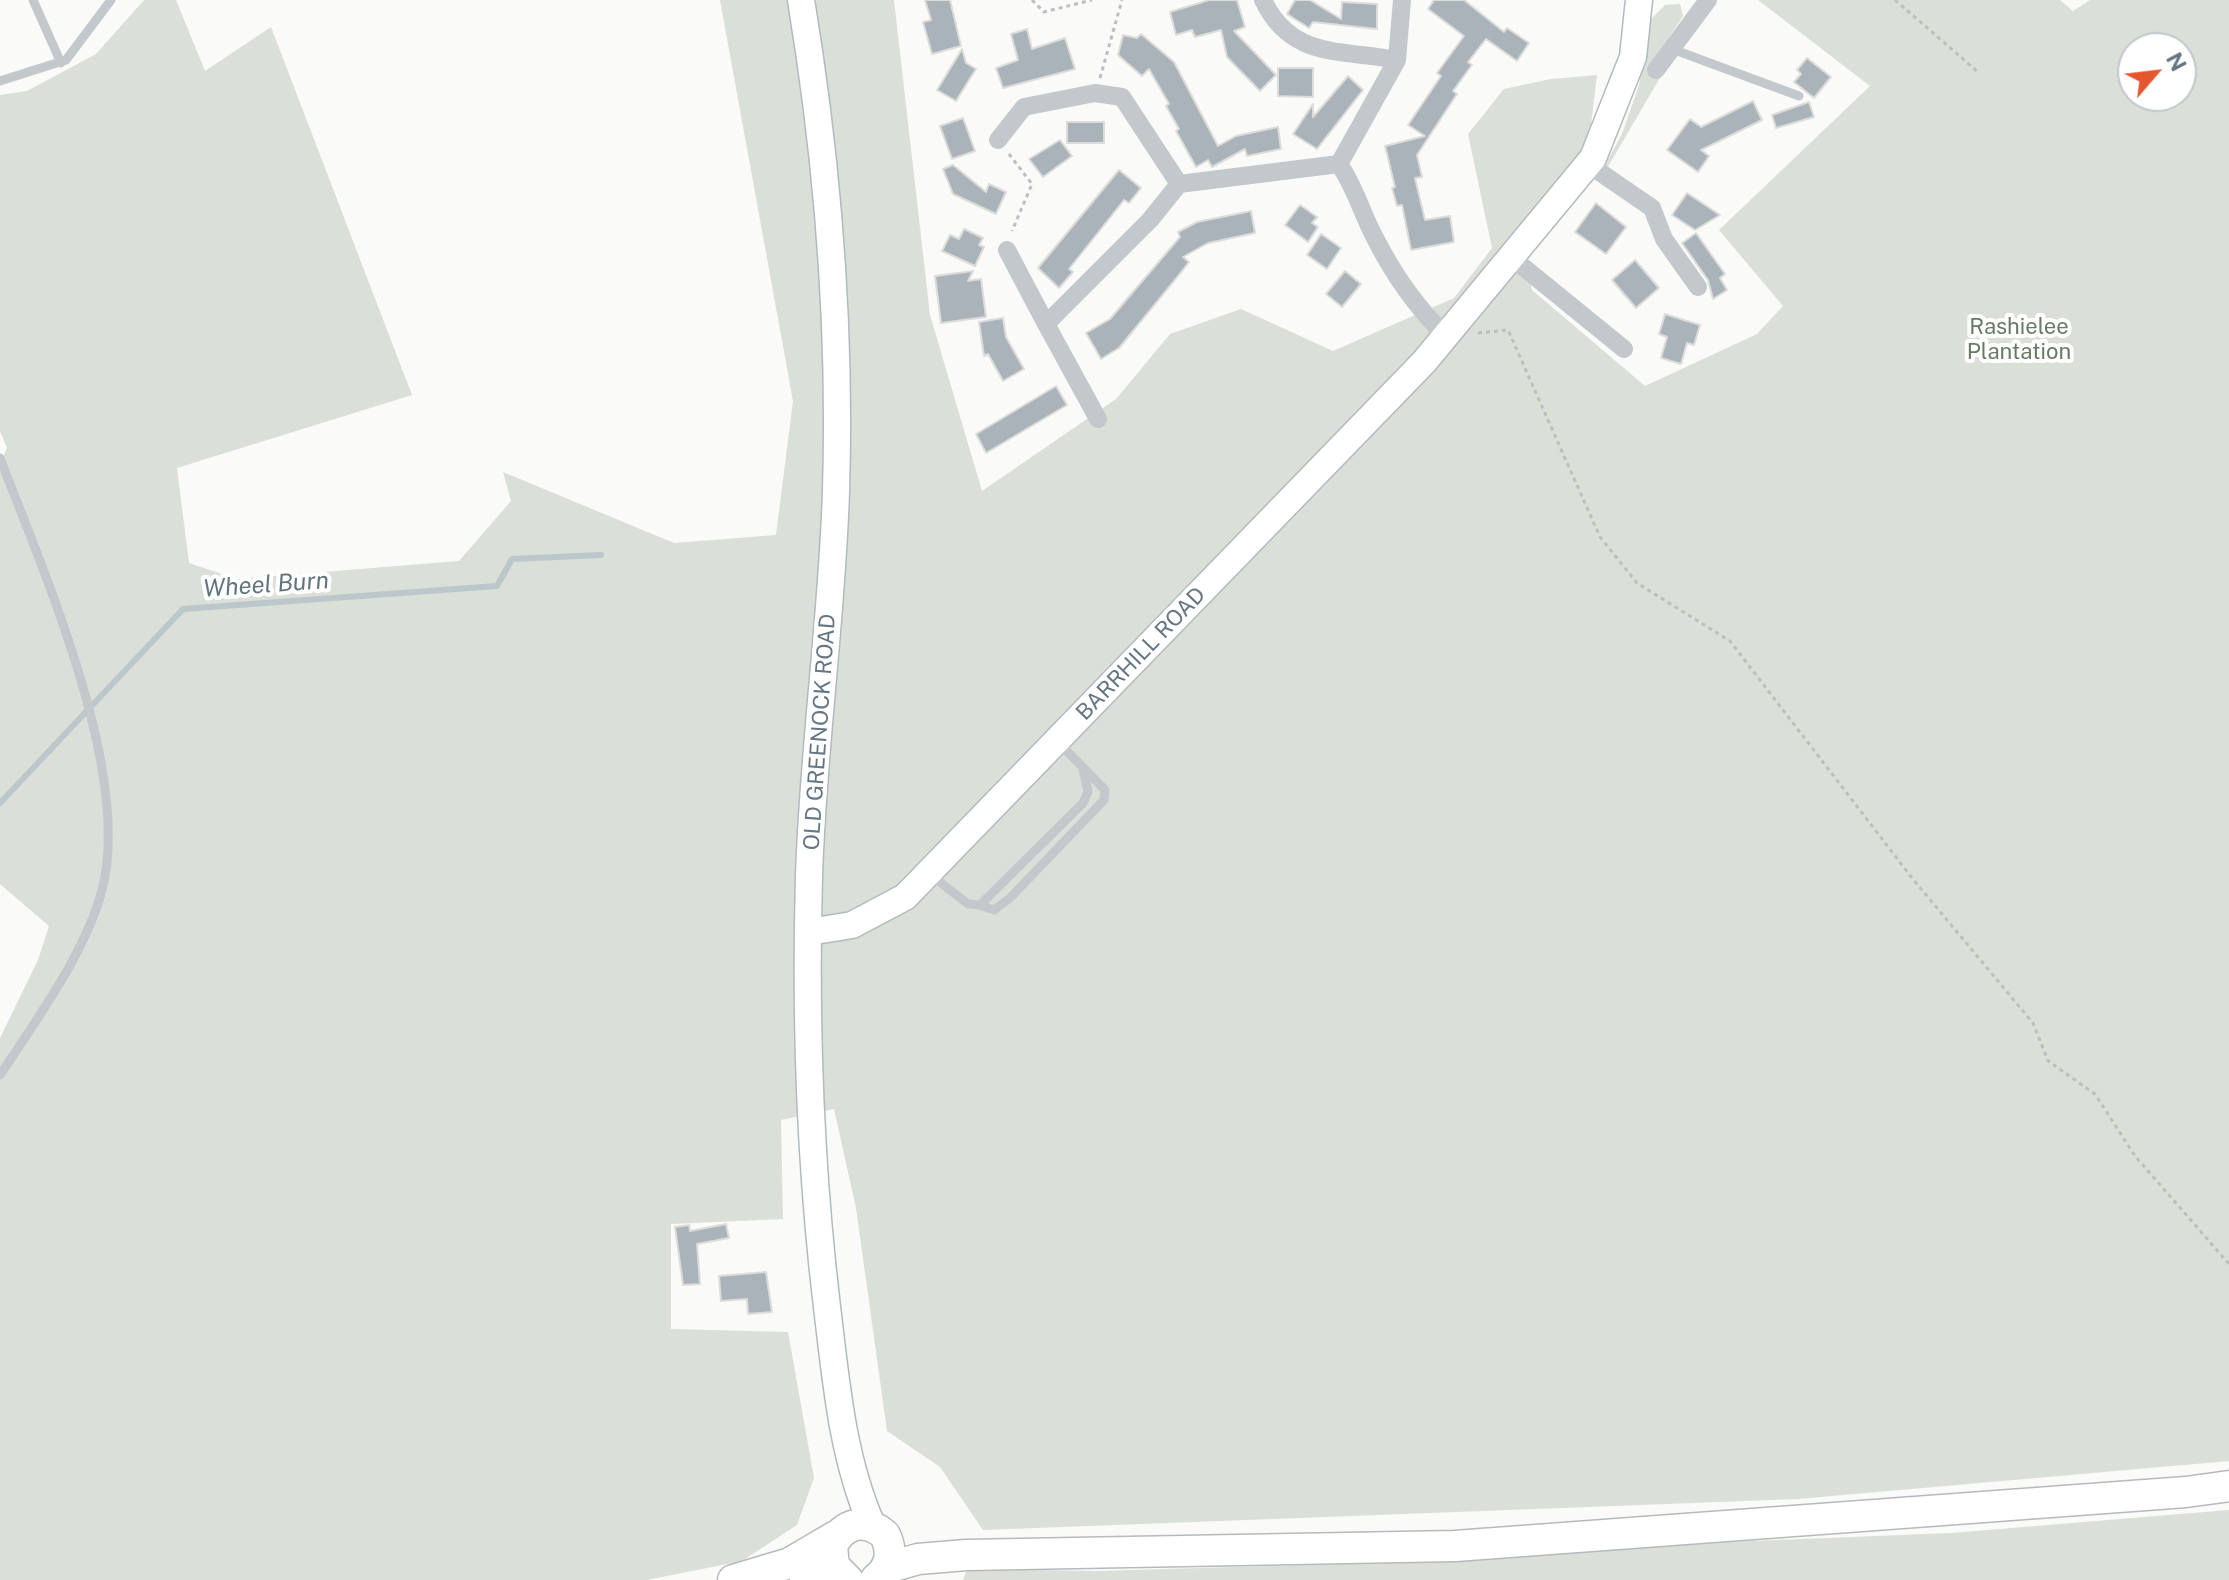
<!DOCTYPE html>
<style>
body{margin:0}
#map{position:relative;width:2229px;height:1580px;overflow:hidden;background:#fafaf8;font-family:"Public Sans",sans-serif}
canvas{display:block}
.north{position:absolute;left:2117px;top:32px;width:80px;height:80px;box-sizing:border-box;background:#fff;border:2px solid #c1c8cd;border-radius:50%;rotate:62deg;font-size:22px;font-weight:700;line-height:32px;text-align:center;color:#657683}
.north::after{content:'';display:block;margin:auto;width:28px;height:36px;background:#e4572e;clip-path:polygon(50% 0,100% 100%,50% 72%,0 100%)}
</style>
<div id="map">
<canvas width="2229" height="1580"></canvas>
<div class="north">N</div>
</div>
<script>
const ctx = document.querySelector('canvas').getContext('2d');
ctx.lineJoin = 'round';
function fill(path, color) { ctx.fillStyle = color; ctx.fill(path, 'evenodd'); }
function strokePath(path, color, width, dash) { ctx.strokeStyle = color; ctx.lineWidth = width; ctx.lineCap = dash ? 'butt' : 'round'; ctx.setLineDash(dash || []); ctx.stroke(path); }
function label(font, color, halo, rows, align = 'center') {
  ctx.font = font + ' "Public Sans",sans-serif'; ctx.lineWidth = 8; ctx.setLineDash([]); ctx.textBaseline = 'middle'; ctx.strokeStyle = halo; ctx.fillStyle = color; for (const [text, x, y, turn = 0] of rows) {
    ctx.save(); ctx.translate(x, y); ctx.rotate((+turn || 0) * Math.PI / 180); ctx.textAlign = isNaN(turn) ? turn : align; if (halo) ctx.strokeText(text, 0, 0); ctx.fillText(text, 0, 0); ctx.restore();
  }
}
fill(new Path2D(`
 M144 0H176L205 71 271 27 412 395 177 468 189 563 237 579 459 561 511 501 503 472 674 543 776 535 793 401 720 0H894L930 315 982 491 1116 399 1170 334 1241 309 1333 351 1454 298 1492 248 1468 134 1504 89 1551 79 1597 75 1588 149 1523 230 1532 290 1645 386 1757 334 1783 306 1719 230 1870 86 1758 0H2060L2073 11 2090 0H2229V1461L1798 1499 983 1530 940 1467 887 1431 856 1208 834 1109 781 1120 783 1219 671 1224V1329L788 1332 814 1478 797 1525 742 1561 647 1580H0V1038L38 960 49 926 0 884V464L7 448 0 431V95L27 91 96 54ZM2133 48H2181V96H2133Z
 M1680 4 1683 16 1649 67 1661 76 1606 170 1603 169 1622 134 1639 85 1651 19 1665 5Z
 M2229 1510V1580H963L967 1569 1097 1571 1301 1565 1577 1548 1951 1533Z`), '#dadfd7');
strokePath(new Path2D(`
 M0 803 183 609 497 586 512 559 601 555`), '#bbc7cb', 6);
const building = new Path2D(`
 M925 0H950L961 46 932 54 923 22 931 20Z
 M1209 0H1237L1245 27 1234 31 1276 75 1260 91 1227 57 1221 30 1195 37 1192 30 1176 35 1170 12Z
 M1295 0H1310L1341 19 1342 2 1377 4V29L1313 22 1309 28 1287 14Z
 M1434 0H1464L1504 32 1507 28 1529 43 1517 61 1486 39 1468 62 1472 65 1453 91 1457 94 1417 155 1422 177 1415 178 1425 220 1450 216 1454 242 1411 250 1402 205 1397 206 1392 188 1395 187 1385 146 1425 136 1408 125 1441 76 1437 73 1464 36 1428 9Z
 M1027 29 1032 49 1065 38 1075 69 1003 88 996 68 1018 60 1011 34Z
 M1141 34 1174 62 1218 146 1236 136 1278 127 1281 149 1247 156 1245 149 1212 167 1208 160 1196 167 1176 131 1179 129 1166 106 1169 104 1149 69 1142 76 1118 55 1123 35 1137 38Z
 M962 49 966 63 976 69 956 101 937 90Z
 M1807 58 1831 77 1814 98 1794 82 1801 74 1797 70Z
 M1278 68H1313V97L1278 96Z
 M1348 76 1363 90 1317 149 1293 134 1313 104V117Z
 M1753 101 1762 120 1701 150 1709 156 1698 172 1667 150 1690 119 1701 127Z
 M1809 102 1814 117 1776 128 1772 115Z
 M963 118 975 151 952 159 940 126Z
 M1067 122H1104V143H1067Z
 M1060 140 1072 156 1043 177 1029 159Z
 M953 165 986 192 989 184 1006 192 996 214 953 194 943 169Z
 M1119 170 1141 188 1129 203 1124 200 1069 269 1073 272 1059 288 1038 268Z
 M1687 193 1720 215 1695 230 1672 215Z
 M1596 203 1626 227 1606 254 1575 232Z
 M1300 205 1317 217 1312 223 1318 227 1308 242 1285 225Z
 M1251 211 1255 233 1208 243 1183 257 1189 262 1178 276 1119 348 1101 359 1086 333 1110 319 1180 237 1178 232 1197 222Z
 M964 229 983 238 979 245 984 247 975 266 942 251 950 235 959 239Z
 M1696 233 1725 274 1720 278 1727 290 1713 299 1708 280 1682 243Z
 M1321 234 1341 248 1327 269 1307 255Z
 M1635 260 1659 288 1636 308 1612 280Z
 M973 271 968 281 981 279 986 317 941 323 935 276Z
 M1345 271 1361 284 1342 307 1326 294Z
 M1665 314 1700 325 1694 345 1687 343 1681 364 1661 358 1667 337 1659 334Z
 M1003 318 1006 337 1024 369 1003 381 988 354 984 356 979 322Z
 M1056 386 1067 405 986 453 976 434Z
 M726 1224 729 1238 697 1244 700 1284 683 1285 675 1227 689 1225 690 1231Z
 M766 1272 772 1312 748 1314 747 1299 721 1301 719 1276Z`);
fill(building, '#aab3b9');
strokePath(building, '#dcdcda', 2);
const secondary = new Path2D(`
 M801 0C828 163 841 326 836 491 832 620 813 748 809 876 805 1019 810 1165 827 1307 836 1381 842 1457 872 1525
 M809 932 852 925 905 897 1424 362 1593 158 1633 57 1639 0`);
const primary = new Path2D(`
 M887 1568 918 1559 966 1555 1455 1546 2186 1492 2229 1486
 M733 1580 790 1563 836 1536
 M805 1580 840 1574
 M848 1580 834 1566 832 1546C843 1523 865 1517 885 1535 893 1552 891 1567 876 1579`);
strokePath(secondary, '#b3babf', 29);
strokePath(primary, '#b5babe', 33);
strokePath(new Path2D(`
 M1032 0 1044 12 1092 0
 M1895 0 1978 72
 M1100 78 1122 0
 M1009 154 1032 184 1012 231
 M1478 333 1508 330 1600 537 1637 583 1730 641 1912 878 2033 1023 2048 1061 2095 1094 2135 1156 2229 1264`), '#bbbfc2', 3, [4, 4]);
strokePath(new Path2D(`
 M33 0 61 63
 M1672 49 1799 96
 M0 81 66 60 111 0
 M0 458C42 569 133 772 102 890 86 952 35 1022 0 1075
 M1059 743 1105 790 1104 800 1010 898 994 910 980 905 1083 803 1088 792 1083 769
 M931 875 968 904 980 905`), '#c3c8cc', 9);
strokePath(new Path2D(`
 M1263 0C1291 59 1340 49 1397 60
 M1656 70 1708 0
 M998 140 1024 107 1095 93 1122 97 1179 184
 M1339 164C1355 187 1361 211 1374 236 1393 274 1415 306 1446 336
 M1339 164 1397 60 1402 0
 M1588 164 1652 208 1664 239 1698 287
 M1007 250 1046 324
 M1511 257 1624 349
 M1098 419 1046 324 1150 220 1179 184 1339 164`), '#c3c8cc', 18);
strokePath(secondary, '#fff', 26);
strokePath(primary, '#fff', 30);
label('22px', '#687a64', '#fff', [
 ["Rashielee",2019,327],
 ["Plantation",2019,352]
]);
label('22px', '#657683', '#fff', [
 ["BARRHILL ROAD",1141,654,-46],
 ["OLD GREENOCK ROAD",820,732,-86]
]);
label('italic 24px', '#60757c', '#fff', [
 ["Wheel Burn",266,585,-4]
]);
</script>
